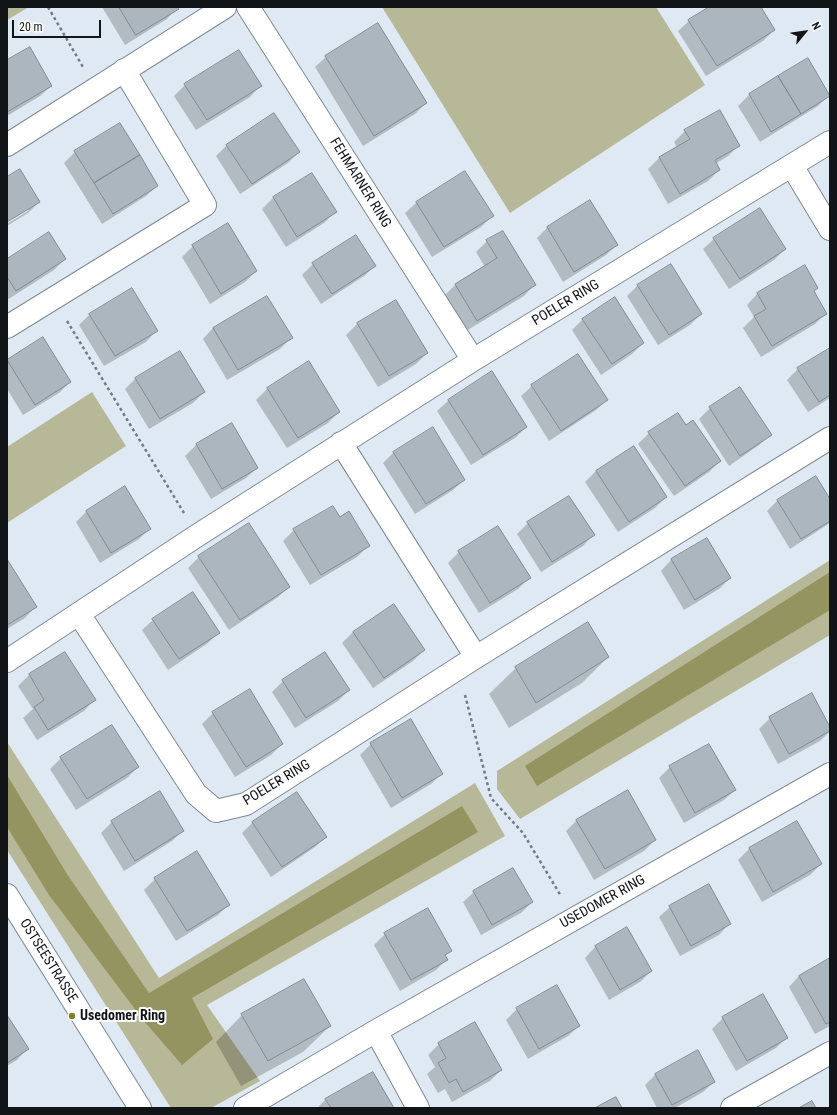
<!DOCTYPE html>
<style>
body{margin:0}
#map{position:relative;width:837px;height:1115px;overflow:hidden;background:#dfe9f3;font-family:"Roboto Condensed",sans-serif}
canvas{display:block}
.frame{position:absolute;inset:0;border:8px solid #111518;pointer-events:none}
.north{position:absolute;left:785px;top:12px;width:40px;height:40px;-webkit-text-stroke:3px #fff;paint-order:stroke;rotate:61deg;font-size:11px;font-weight:700;line-height:16px;text-align:center;color:#111518}
.north::after{content:'';display:block;margin:auto;width:14px;height:18px;background:#111518;clip-path:polygon(50% 0,100% 100%,50% 72%,0 100%)}
.scale{position:absolute;left:12px;top:20px;width:89px;height:18px;box-sizing:border-box;border:2px solid #111518;border-top:0;padding-left:5px;font-size:12px;line-height:14px;white-space:nowrap;color:#111518;-webkit-text-stroke:3px #fff;paint-order:stroke}
</style>
<div id="map">
<canvas width="837" height="1115"></canvas>
<div class="frame"></div>
<div class="north">N</div>
<div class="scale">20 m</div>
</div>
<script>
const ctx = document.querySelector('canvas').getContext('2d');
ctx.lineJoin = 'round';
function fill(path, color) { ctx.fillStyle = color; ctx.fill(path, 'evenodd'); }
function strokePath(path, color, width, dash) { ctx.strokeStyle = color; ctx.lineWidth = width; ctx.lineCap = dash ? 'butt' : 'round'; ctx.setLineDash(dash || []); ctx.stroke(path); }
function label(font, color, halo, rows, align = 'center') {
  ctx.font = font + ' "Roboto Condensed",sans-serif'; ctx.lineWidth = 4; ctx.setLineDash([]); ctx.textBaseline = 'middle'; ctx.strokeStyle = halo; ctx.fillStyle = color; for (const [text, x, y, turn = 0] of rows) {
    ctx.save(); ctx.translate(x, y); ctx.rotate((+turn || 0) * Math.PI / 180); ctx.textAlign = isNaN(turn) ? turn : align; if (halo) ctx.strokeText(text, 0, 0); ctx.fillText(text, 0, 0); ctx.restore();
  }
}
fill(new Path2D(`
 M7 7H29L7 20Z
 M382 7H656L705 85 510 213Z
 M92 392 126 446 7 523V447Z
 M830 560V635L520 819 497 789V771Z
 M7 742 159 978 475 783 505 836 207 1005 260 1081 211 1108H171L7 850Z`), '#b7b897');
fill(new Path2D(`
 M830 572V610L537 786 525 766Z
 M7 775 67 874 149 993 462 806 478 832 192 998 213 1039 182 1065 144 1021 49 895 7 827Z`), '#939460');
fill(new Path2D(`
 M102 7H177V8L167 19 125 45Z
 M711 7H760L774 30 763 41 706 76 678 31 689 21Z
 M239 51 260 86 250 97 196 130 174 96 185 85Z
 M326 57 426 103 415 114 363 146 315 67Z
 M808 59 829 95 818 106 760 142 738 106 749 95Z
 M7 61 51 86 40 96 7 116Z
 M685 131 739 145 728 156 715 164 719 170 708 181 668 204 648 169 659 158 677 147 674 142Z
 M227 145 299 152 288 163 240 194 216 156Z
 M75 152 157 186 146 196 102 224 64 163Z
 M465 172 492 216 481 227 432 257 405 213 416 203Z
 M312 174 335 212 324 223 286 247 262 209 273 198Z
 M7 178 39 202 28 213 7 226V224L28 211V208L7 221Z
 M228 225 256 271 245 282 210 304 182 257 193 246Z
 M547 228 616 245 606 255 563 282 537 238Z
 M356 236 375 266 364 276 321 304 302 275 313 264Z
 M714 239 785 249 774 260 729 289 703 249Z
 M487 241 534 285 524 296 466 331 444 296 455 285 485 267 476 252Z
 M65 259 54 270 7 300V260Z
 M804 267 813 292 826 313 815 324 761 357 743 328 754 317 747 305 757 294Z
 M638 285 701 314 690 325 658 345 627 296Z
 M396 301 427 353 416 364 378 387 346 335 357 324Z
 M90 314 156 331 146 342 104 366 79 325Z
 M583 319 643 343 632 354 601 375 572 330Z
 M213 328 291 338 280 349 227 380 203 339Z
 M43 339 70 382 59 393 23 415 7 389V362Z
 M830 349V398L808 412 787 380 798 369Z
 M308 363 339 412 328 423 287 448 256 400 267 389Z
 M492 373 526 427 515 438 471 465 437 411 448 401Z
 M136 378 204 392 193 403 149 429 125 389Z
 M532 386 607 400 596 410 549 441 521 396Z
 M740 388 770 435 759 445 729 466 699 419 710 408Z
 M232 424 257 468 246 478 211 499 185 456 196 445Z
 M649 433 720 461 709 472 674 496 638 444Z
 M633 447 666 497 655 508 618 532 585 482 596 471Z
 M394 452 464 480 453 490 415 514 383 463Z
 M778 500 830 501V523L790 549 767 511Z
 M86 512 150 528 139 539 100 563 76 522Z
 M339 518 368 546 357 557 310 585 283 541 294 530Z
 M528 523 593 535 583 546 541 572 517 534Z
 M248 525 289 587 278 597 229 630 188 568 199 557Z
 M707 539 730 578 719 589 684 610 661 571 671 560Z
 M459 552 529 578 518 589 479 613 448 563Z
 M7 561 35 607 25 618 7 629Z
 M393 605 424 650 413 661 373 688 342 643 353 632Z
 M153 620 219 632 208 643 168 670 142 630Z
 M64 653 94 700 84 711 37 740 23 718 33 709 18 686 29 675Z
 M325 654 349 690 338 701 295 728 272 692 283 681Z
 M608 657 582 683 509 728 489 694 516 668Z
 M213 713 282 744 271 755 235 777 202 724Z
 M770 718 830 729V731L820 741 778 764 759 729Z
 M371 744 442 773 431 784 391 808 360 755Z
 M61 758 138 767 127 778 76 810 50 769Z
 M670 767 735 790 724 800 684 823 659 778Z
 M577 820 655 840 644 851 594 880 566 831Z
 M112 822 183 830 172 841 124 871 101 833Z
 M253 822 326 837 315 847 271 877 242 833Z
 M797 822 821 864 810 875 762 902 738 860 749 849Z
 M155 879 229 904 218 915 176 941 144 890Z
 M474 892 532 902 521 913 481 935 463 902Z
 M670 907 729 924 719 935 680 956 659 917Z
 M627 929 651 971 640 982 609 1000 585 958 595 947Z
 M385 934 451 950 445 956 447 959 436 970 400 991 374 945Z
 M830 959V1026L815 1034 789 987 799 976Z
 M517 1009 579 1026 568 1036 528 1059 506 1020Z
 M242 1015 330 1026 303 1052 241 1086 216 1042Z
 M7 1017 27 1049 17 1060 7 1066Z
 M723 1018 787 1037 776 1048 736 1071 712 1029Z
 M439 1044 501 1070 490 1081 452 1102 445 1089 438 1093 427 1074 435 1067 428 1055Z
 M656 1074 714 1082 703 1092 675 1108H657L645 1085Z
 M326 1099 393 1108H317Z`), '#0003');
const building = new Path2D(`
 M119 7H178L179 9 136 35Z
 M709 7H761L775 30 717 66 688 20Z
 M378 23 427 103 374 136 325 56Z
 M30 47 52 86 7 112V60Z
 M239 50 262 86 207 120 184 84Z
 M808 58 830 96 801 114 778 76Z
 M778 76 801 114 771 132 749 94Z
 M720 110 740 146 715 160 720 170 680 194 659 157 690 139 684 130Z
 M274 113 300 152 252 184 226 145Z
 M120 123 140 155 94 183 74 151Z
 M140 155 158 186 113 214 94 183Z
 M20 169 40 202 7 222V177Z
 M465 171 494 216 444 247 416 202Z
 M312 173 337 212 297 237 273 197Z
 M590 200 618 245 574 272 547 227Z
 M760 208 786 249 740 279 713 238Z
 M228 223 257 271 221 294 192 245Z
 M503 231 536 285 477 321 455 284 497 258 486 240Z
 M49 232 66 259 16 291 7 277V259Z
 M356 235 376 266 332 294 312 263Z
 M671 264 702 314 669 335 637 285Z
 M805 265 818 288 814 291 827 314 772 346 754 316 766 309 757 293Z
 M132 288 158 331 115 356 89 314Z
 M267 296 293 338 238 370 213 328Z
 M615 297 644 343 612 364 582 319Z
 M396 300 428 353 389 376 357 323Z
 M43 337 71 382 35 405 7 360Z
 M830 348V395L819 402 797 368Z
 M180 351 205 392 160 419 135 378Z
 M578 354 608 400 561 431 531 385Z
 M309 361 340 412 298 438 267 388Z
 M492 371 527 427 483 455 448 400Z
 M740 387 772 435 740 456 709 407Z
 M678 413 686 425 693 420 721 461 685 486 648 432Z
 M232 423 258 468 222 489 196 444Z
 M433 427 465 480 426 504 393 452Z
 M634 446 667 497 629 522 596 471Z
 M816 476 830 499V521L801 539 777 500Z
 M125 486 151 529 111 553 86 511Z
 M569 496 595 535 552 562 527 522Z
 M333 506 340 517 349 511 370 546 321 575 293 529Z
 M249 523 290 587 240 620 198 556Z
 M498 526 531 578 490 603 458 551Z
 M707 538 731 578 695 600 671 559Z
 M7 559 37 607 7 625Z
 M193 592 220 633 179 659 152 619Z
 M394 604 425 650 384 678 353 632Z
 M588 622 609 657 536 703 515 667Z
 M65 652 96 700 48 730 34 707 44 700 29 674Z
 M325 652 350 690 306 718 282 680Z
 M250 689 283 744 246 767 212 712Z
 M812 693 830 727V731L789 754 769 717Z
 M411 719 443 774 402 798 370 743Z
 M112 725 139 767 87 799 60 757Z
 M709 744 736 790 695 813 669 766Z
 M628 790 656 840 605 869 576 820Z
 M160 791 184 831 135 861 111 821Z
 M297 792 327 837 282 867 252 822Z
 M797 821 822 864 773 892 749 848Z
 M197 851 230 905 187 931 154 878Z
 M513 868 533 902 492 925 473 891Z
 M709 884 731 924 691 946 669 906Z
 M428 908 452 951 445 955 448 960 411 980 384 933Z
 M627 927 652 971 620 990 595 946Z
 M830 958V1022L826 1024 799 976Z
 M304 979 331 1026 268 1061 241 1014Z
 M557 985 580 1026 539 1049 516 1008Z
 M763 994 788 1038 747 1061 722 1017Z
 M7 1015 29 1049 7 1063Z
 M475 1022 502 1070 463 1092 456 1079 449 1083 438 1063 446 1058 438 1043Z
 M698 1050 715 1082 672 1105 655 1074Z
 M373 1072 394 1108H331L325 1099Z
 M616 1097 622 1108H595Z
 M812 1101 816 1108H799Z`);
fill(building, '#acb6bf');
strokePath(building, '#828b94', 1);
const street = new Path2D(`
 M248 7 473 360
 M7 145 225 7
 M792 166 830 229
 M7 327 205 205 124 70
 M341 443 476 657
 M79 614 196 794 216 811 246 804 476 657 830 438
 M7 661 198 535 473 360 830 142
 M7 895 140 1108
 M376 1031 418 1108
 M245 1108 376 1031 830 774
 M732 1108 830 1053`);
strokePath(street, '#7f8991', 24);
strokePath(new Path2D(`
 M48 7 83 67
 M67 321 184 513
 M465 695 491 798 523 833 561 896`), '#747a81', 2.5, [3, 3]);
strokePath(street, '#fff', 22);
for (const [x, y, r, color] of [
 [72,1016,4,"#82822b"]
]) { const dot = new Path2D(); dot.arc(x, y, r, 0, 2 * Math.PI); ctx.fillStyle = color; ctx.fill(dot); strokePath(dot, '#fff', 1.5); }
label('14px', '#111518', '#fff', [
 ["FEHMARNER RING",360,183,58],
 ["POELER RING",566,303,-31],
 ["POELER RING",277,783,-31],
 ["USEDOMER RING",603,902,-29],
 ["OSTSEESTRASSE",48,961,58]
]);
label('bold 14px', '#111518', '#fff', [
 ["Usedomer Ring",80,1016]
], 'left');
</script>
